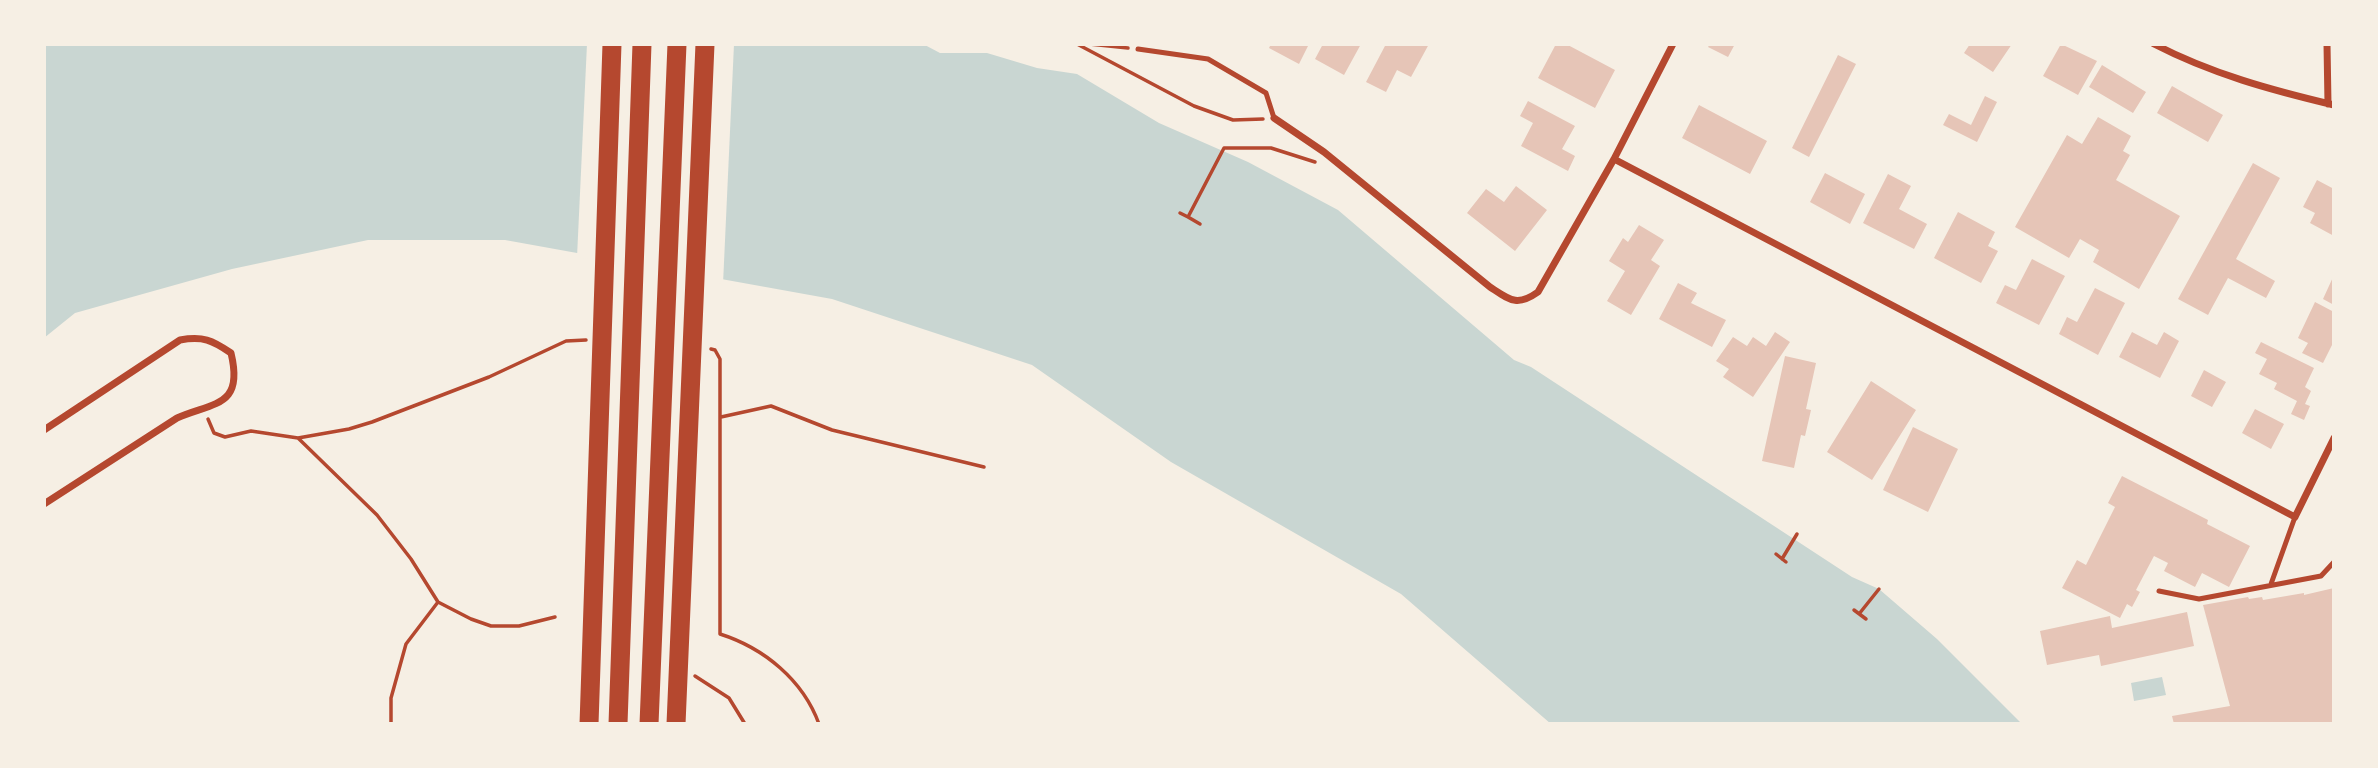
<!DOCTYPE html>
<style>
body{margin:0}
#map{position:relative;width:2378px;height:768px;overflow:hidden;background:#f6efe4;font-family:Montserrat,sans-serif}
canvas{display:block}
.frame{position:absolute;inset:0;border:46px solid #f6efe4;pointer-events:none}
</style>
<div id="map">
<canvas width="2378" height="768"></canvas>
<div class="frame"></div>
</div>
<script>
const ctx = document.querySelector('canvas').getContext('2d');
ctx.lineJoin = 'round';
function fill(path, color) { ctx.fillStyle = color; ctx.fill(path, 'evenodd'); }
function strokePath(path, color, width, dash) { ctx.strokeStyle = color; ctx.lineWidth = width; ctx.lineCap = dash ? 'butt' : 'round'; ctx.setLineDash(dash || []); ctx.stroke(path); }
fill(new Path2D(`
 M44 44H923L940 53H987L1037 68 1077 74 1159 123 1248 162 1338 210 1514 360 1531 367 1852 577 1879 589 1937 639 2022 724H1551L1401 594 1171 462 1032 365 832 299 505 240H368L232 269 75 313 44 338Z
 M2162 677 2166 695 2134 701 2131 683Z`), '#c9d6d2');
fill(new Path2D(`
 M587 44H734L723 284 577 257Z`), '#f6efe4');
fill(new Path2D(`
 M1271 44H1309L1299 64 1269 48Z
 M1323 44H1361L1344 75 1315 59Z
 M1386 44H1429L1411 77 1397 70 1386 92 1366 82Z
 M1556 44H1566L1615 70 1595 108 1538 78Z
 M1710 44H1735L1728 57 1708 47Z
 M1970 44H2012L1993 72 1964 53Z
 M2061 44 2097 61 2078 95 2043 76Z
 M1838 55 1856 64 1809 157 1792 148Z
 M2102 65 2146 92 2133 113 2089 87Z
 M2172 86 2223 115 2208 142 2157 113Z
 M1985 96 1997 102 1977 142 1943 125 1949 114 1971 125Z
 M1528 101 1575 126 1562 149 1575 156 1568 171 1521 146 1533 123 1520 116Z
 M1699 105 1767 141 1750 174 1682 138Z
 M2098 117 2131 136 2123 151 2130 155 2116 180 2180 216 2139 289 2093 262 2099 250 2080 239 2069 258 2015 227 2067 135 2082 144Z
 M2253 163 2280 178 2236 259 2275 281 2266 298 2228 278 2208 315 2178 299Z
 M1825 173 1865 194 1850 224 1810 202Z
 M1888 174 1911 186 1899 209 1927 224 1914 249 1863 223Z
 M2317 180 2334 189V236L2310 223 2315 213 2303 207Z
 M1516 186 1547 210 1515 251 1467 213 1486 189 1504 202Z
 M1958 212 1995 232 1988 246 1998 251 1981 283 1934 258Z
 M1639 225 1664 240 1651 260 1660 266 1631 315 1607 301 1625 271 1609 261 1623 238 1628 242Z
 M2032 259 2065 276 2039 325 1996 303 2005 285 2016 290Z
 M2334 275V305L2323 299Z
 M1678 283 1697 293 1691 303 1726 320 1712 347 1659 319Z
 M2095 288 2125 303 2098 355 2059 334 2067 317 2077 322Z
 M2315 302 2334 312V341L2323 363 2302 353 2308 343 2298 338Z
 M1775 332 1790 342 1753 397 1723 377 1729 369 1716 361 1733 337 1747 346 1753 337 1766 346Z
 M2132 332 2157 345 2164 332 2179 341 2160 378 2119 357Z
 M2261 342 2314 368 2305 387 2311 391 2305 404 2310 406 2304 420 2291 414 2297 401 2274 389 2277 383 2259 374 2267 359 2255 353Z
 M1785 356 1816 363 1806 409 1811 410 1805 436 1801 435 1794 468 1762 461Z
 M2204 370 2226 382 2212 407 2191 396Z
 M1871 381 1916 410 1872 480 1827 452Z
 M2255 409 2284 424 2271 449 2242 433Z
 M1913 427 1958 449 1928 512 1883 490Z
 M2122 476 2208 520 2207 524 2250 546 2229 587 2202 573 2195 587 2164 571 2168 563 2154 556 2136 590 2140 592 2132 607 2127 604 2120 618 2062 588 2077 560 2086 565 2115 507 2108 503Z
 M2334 588V724H2174L2172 716 2230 706 2203 605 2248 597 2249 599 2262 597 2263 600 2304 593V595Z
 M2187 612 2194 646 2101 666 2099 655 2047 665 2040 631 2110 616 2112 628Z`), '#e6c5b7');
strokePath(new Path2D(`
 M1077 44 1194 106 1233 120 1263 119
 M1089 44 1128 48
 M1180 213 1188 217
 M1200 224 1188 217 1224 148H1271L1315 162
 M711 349 715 350 720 359V634C764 648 803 680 819 724
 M721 417 771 406 832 430 984 467
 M208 419 214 433 225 437 251 431 298 438 377 515 411 559 438 602 471 619 491 626H519L555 617
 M298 438 349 429 372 422 489 377 566 341 586 340
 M1776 554 1786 562
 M1782 559 1797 534
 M1854 610 1866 619
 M1859 614 1879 589
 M695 676 729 698 745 724
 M391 724V698L406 644 438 602`), '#b5482f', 3.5);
strokePath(new Path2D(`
 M1138 49 1208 59 1266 93 1274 118
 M2271 584 2295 517
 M2159 591 2199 599 2321 576 2334 562`), '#b5482f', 5);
strokePath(new Path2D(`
 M2154 44C2212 74 2271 90 2334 105
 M2327 44 2328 104
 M1274 118 1324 152 1490 287C1510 300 1517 307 1538 292L1614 159 1673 44
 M1614 159 2295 517 2334 438
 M44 430 180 340C203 336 212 340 231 353 244 407 214 402 177 418L44 504`), '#b5482f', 7);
strokePath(new Path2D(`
 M589 724 612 44
 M618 724 642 44
 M649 724 677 44
 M676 724 705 44`), '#b5482f', 19);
</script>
